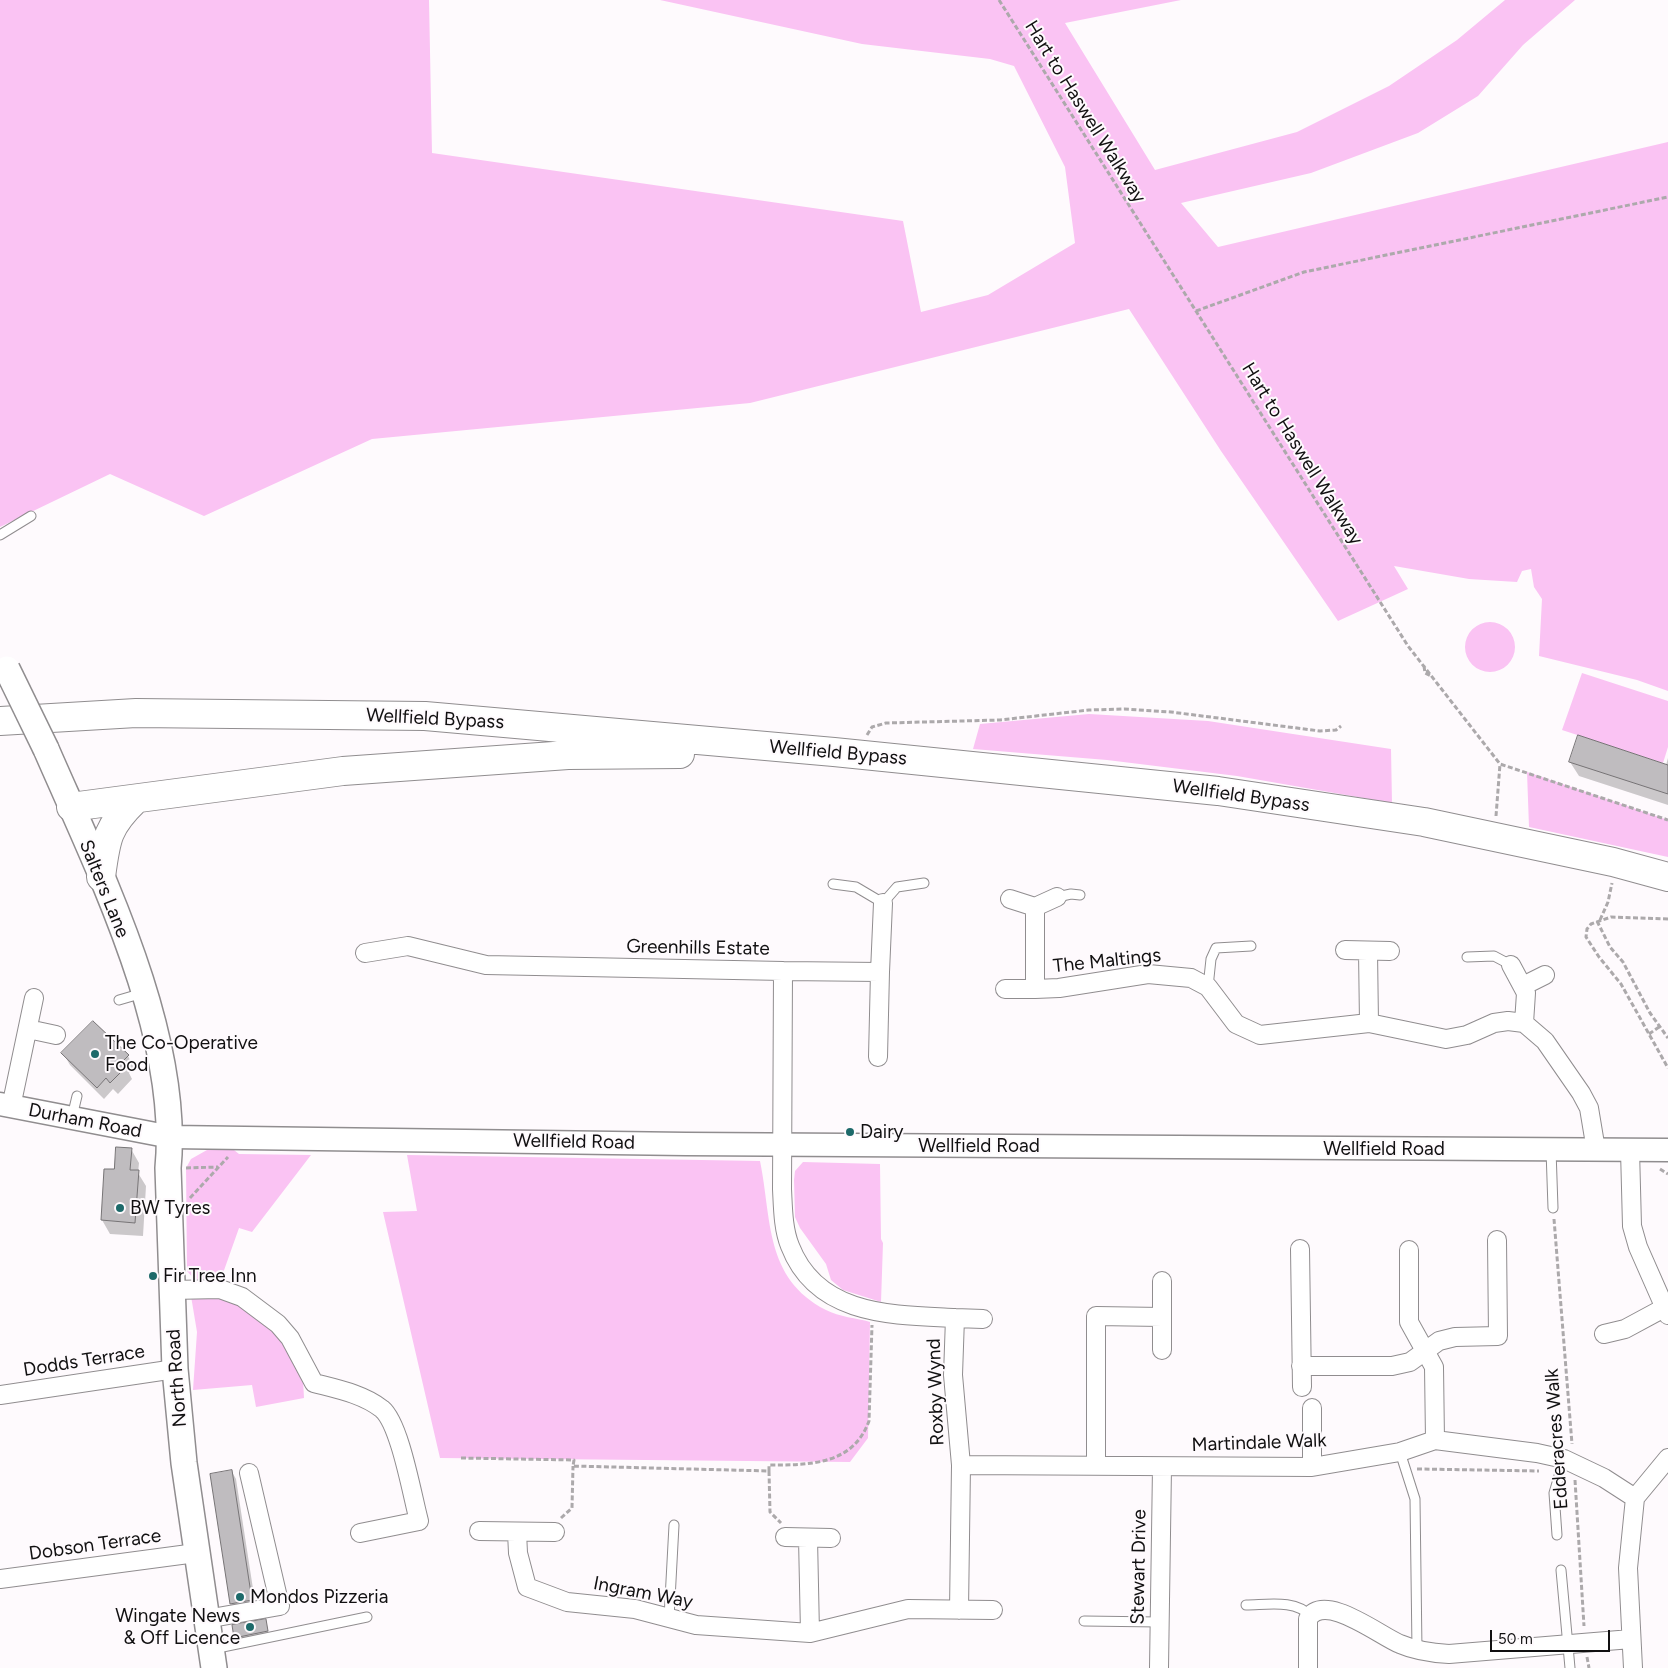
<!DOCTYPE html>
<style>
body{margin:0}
#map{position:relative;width:1668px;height:1668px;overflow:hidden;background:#fefafd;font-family:Figtree,sans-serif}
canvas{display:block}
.scale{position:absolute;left:1490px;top:1630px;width:120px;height:22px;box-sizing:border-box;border:2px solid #111011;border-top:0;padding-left:6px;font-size:15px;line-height:18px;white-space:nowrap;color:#111011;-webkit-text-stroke:4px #fefafd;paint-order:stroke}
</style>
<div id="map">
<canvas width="1668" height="1668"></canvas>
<div class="scale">50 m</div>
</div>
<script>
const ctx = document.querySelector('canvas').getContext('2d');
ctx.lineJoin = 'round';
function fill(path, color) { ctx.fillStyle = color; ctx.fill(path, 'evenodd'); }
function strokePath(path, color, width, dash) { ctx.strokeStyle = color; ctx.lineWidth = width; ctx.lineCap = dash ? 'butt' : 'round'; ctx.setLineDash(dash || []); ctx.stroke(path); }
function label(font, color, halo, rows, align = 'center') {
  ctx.font = font + ' Figtree,sans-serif'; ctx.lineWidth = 4; ctx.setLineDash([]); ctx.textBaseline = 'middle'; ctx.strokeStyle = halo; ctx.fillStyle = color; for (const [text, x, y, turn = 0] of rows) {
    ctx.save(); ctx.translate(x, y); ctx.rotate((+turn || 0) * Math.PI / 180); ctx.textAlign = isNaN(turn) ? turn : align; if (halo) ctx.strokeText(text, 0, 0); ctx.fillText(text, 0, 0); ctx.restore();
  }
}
fill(new Path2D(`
 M0 0H429L432 153 903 221 921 312 988 295 1075 243 1065 167 1014 66 990 59 862 44 660 0H1181L1065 23 1155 170 1297 132 1389 86 1457 40 1505 0H1575L1523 45 1478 96 1418 133 1311 173 1181 203 1218 247 1668 142V691L1637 680 1539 656 1542 599 1534 587 1531 569 1522 571 1517 582 1469 579 1394 566 1408 589 1338 621 1221 451 1129 309 750 403 372 439 204 516 110 474 0 527Z
 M1465 647a25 25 0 1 1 50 0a25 25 0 1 1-50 0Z
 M1582 673 1668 701V747L1663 763 1562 730Z
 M1089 714 1208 721 1391 749 1392 803 1237 776 1107 760 973 749 980 724Z
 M1527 772 1668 820V857L1529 827Z
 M207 1150H234L239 1154 311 1155 252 1232 239 1228 222 1276 218 1279H194L187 1271 186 1168 191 1159Z
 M407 1155 760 1161C772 1219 764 1278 826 1310 839 1317 857 1318 870 1322L868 1438 850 1462 440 1458 383 1212 417 1211Z
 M803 1162 880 1164 881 1239 883 1243 881 1302 843 1290 831 1280 826 1264 800 1228 795 1217 794 1180 795 1171Z
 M218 1295 239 1300 275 1327 303 1379 304 1398 256 1407 252 1385 193 1390 197 1332 191 1296Z`), '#fac3f3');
fill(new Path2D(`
 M1668 758V805L1579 776 1570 762 1666 765Z
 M63 1053 128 1056 134 1068 129 1073 132 1079 118 1094 113 1089 104 1099 70 1065Z
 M131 1149 139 1163 138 1173 146 1186 143 1236 110 1234 102 1220 105 1170H115Z
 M232 1472 236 1479 256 1608 236 1611 231 1604Z
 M265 1621 271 1639 240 1645 236 1638 234 1626Z`), '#0003');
const building = new Path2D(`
 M1578 735 1668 765V794L1569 762Z
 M93 1021 129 1055 122 1062 127 1066 110 1083 106 1078 97 1088 61 1053Z
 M116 1147 132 1148 130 1170H139L135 1223 101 1220 104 1169H114Z
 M232 1470 252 1600 230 1604 210 1474Z
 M266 1619 268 1631 234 1638 232 1625Z`);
fill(building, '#bfbcbf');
strokePath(building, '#777476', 1);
const service = new Path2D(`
 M0 535 31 516
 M833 884 856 887 883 903 897 887 924 883
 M1057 897 1071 894 1080 895
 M1467 957 1494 956 1511 965
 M1208 987 1211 959 1216 948 1251 946
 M119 1000 143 993
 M72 1117 77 1096
 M1551 1150 1553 1208
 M1400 1452 1415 1499 1417 1650
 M1557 1535 1554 1493 1564 1459
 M1561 1570 1570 1668
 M1246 1605C1266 1605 1296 1599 1310 1616
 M669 1618 674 1525
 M1084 1621 1159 1622
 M213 1649 367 1617`);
const minor = new Path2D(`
 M1010 899 1035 907 1057 897
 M1035 907V989L1059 988 1148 974 1191 978 1208 987 1236 1024 1260 1035 1369 1023 1446 1039 1467 1035 1494 1023 1508 1021 1524 1023 1545 1041 1581 1093 1589 1108 1596 1150
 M1345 950 1390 951
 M1368 951 1369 1023
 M365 953 408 946 486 965 783 971 782 1189C783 1208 783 1229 790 1246 817 1316 892 1315 955 1318L953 1375 961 1465 959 1610
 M1511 965 1526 993 1524 1023
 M783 971 880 972 883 903
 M1523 986 1545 975
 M1005 989H1035
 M28 1029 56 1035
 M878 1057 880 972
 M11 1107 34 998
 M1630 1150 1632 1226 1638 1247 1668 1315
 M1300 1249 1302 1387
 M1409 1250V1322L1434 1367 1435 1440
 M172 1290 220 1289 242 1297 278 1324 290 1338 314 1383C337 1389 363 1394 382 1409 400 1424 412 1495 419 1521L360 1533
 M955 1318 983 1319
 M1604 1334 1625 1329 1664 1308
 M1162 1350V1281
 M1301 1366H1392L1410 1362 1439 1341 1455 1337 1498 1336 1497 1240
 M0 1395 175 1369
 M961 1465 1312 1467 1400 1452 1435 1440 1537 1453 1564 1459 1604 1478 1635 1498
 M1096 1466V1316L1162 1317
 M1312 1467V1408
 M1635 1498 1668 1458
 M479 1531 555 1532
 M517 1532 518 1553 527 1587 567 1602 635 1609 696 1625 810 1633 908 1609 993 1610
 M785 1537 831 1538
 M808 1538 810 1633
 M0 1579 196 1553
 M206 1619 280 1606 249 1473
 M1159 1668 1162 1467
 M1308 1668V1619C1324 1591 1380 1636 1400 1644 1416 1651 1432 1653 1449 1654L1631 1639
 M1633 1668 1628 1568 1635 1498`);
const tertiary = new Path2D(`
 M0 1104 171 1137 686 1144 1668 1150`);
const secondary = new Path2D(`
 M46 749C99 871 181 1033 168 1168L175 1369 184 1463 214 1668`);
const primary = new Path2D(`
 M0 721 136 713 425 716 834 752 1218 791 1424 822 1613 862 1668 877
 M71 807 343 771 568 755 680 754
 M101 877C106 839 107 827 135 800`);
strokePath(service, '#908d8f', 11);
strokePath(minor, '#908d8f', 20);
strokePath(tertiary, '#908d8f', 25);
strokePath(secondary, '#908d8f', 28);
strokePath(primary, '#908d8f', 30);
strokePath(new Path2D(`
 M999 0 1408 646 1500 764 1668 820
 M1196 311 1304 272 1668 197
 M1424 666 1425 673 1431 676
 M867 735 872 727 886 723 1000 720 1089 710 1124 709 1171 712 1320 731 1336 730 1341 726
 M1496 816 1500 764
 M1668 919 1611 917 1591 924 1587 929 1586 937 1599 957 1621 984 1668 1068
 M1600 920 1608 902 1612 883
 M1597 921 1610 947 1623 962 1650 1013 1668 1038
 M1649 1034 1659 1027
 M186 1168 218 1167
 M1660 1169 1668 1174
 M190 1198 228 1157
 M1554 1219 1572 1444
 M461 1458 574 1460 573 1466 769 1471V1465C810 1465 853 1465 869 1421L872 1325
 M1417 1469 1539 1471
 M769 1471 770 1512 781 1523
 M1575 1480 1584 1626
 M561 1518 572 1508 573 1466
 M1587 1657 1589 1668`), '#aca9ab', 3, [5, 2.5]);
strokePath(service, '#fff', 9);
strokePath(minor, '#fff', 18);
strokePath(tertiary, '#fff', 22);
strokePath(secondary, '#fff', 25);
strokePath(primary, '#fff', 28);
const secondaryBridge = new Path2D(`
 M7 669 46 749`);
strokePath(secondaryBridge, '#908d8f', 28, []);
strokePath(secondaryBridge, '#fff', 25);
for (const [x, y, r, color] of [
 [95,1054,5,"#1d6a6a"],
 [850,1132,5,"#1d6a6a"],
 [120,1208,5,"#1d6a6a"],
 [153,1276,5,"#1d6a6a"],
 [240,1597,5,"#1d6a6a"],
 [250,1627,5,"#1d6a6a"]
]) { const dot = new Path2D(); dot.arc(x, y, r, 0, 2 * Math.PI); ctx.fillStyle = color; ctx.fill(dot); strokePath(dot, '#fefafd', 2); }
label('19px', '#111011', '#fefafd', [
 ["Hart to Haswell Walkway",1085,112,58],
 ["Hart to Haswell Walkway",1302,454,58],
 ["Wellfield Bypass",435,719,3],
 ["Wellfield Bypass",838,753,5],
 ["Wellfield Bypass",1241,796,8],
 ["Salters Lane",104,889,68],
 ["Greenhills Estate",698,948,1],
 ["The Maltings",1107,961,-6],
 ["Durham Road",85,1121,11],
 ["Wellfield Road",574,1142,1],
 ["Wellfield Road",979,1146],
 ["Wellfield Road",1384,1149],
 ["Dodds Terrace",84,1361,-9],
 ["North Road",177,1378,-94],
 ["Roxby Wynd",936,1392,-92],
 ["Edderacres Walk",1557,1439,-94],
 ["Martindale Walk",1259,1443,-2],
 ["Dobson Terrace",95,1545,-8],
 ["Stewart Drive",1139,1567,-89],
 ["Ingram Way",643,1593,11]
]);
label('19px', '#111011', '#fefafd', [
 ["The Co-Operative",105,1043],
 ["Food",105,1065],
 ["Dairy",860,1132],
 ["BW Tyres",130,1208],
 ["Fir Tree Inn",163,1276],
 ["Mondos Pizzeria",250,1597],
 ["Wingate News",240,1616,"right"],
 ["& Off Licence",240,1638,"right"]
], 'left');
</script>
